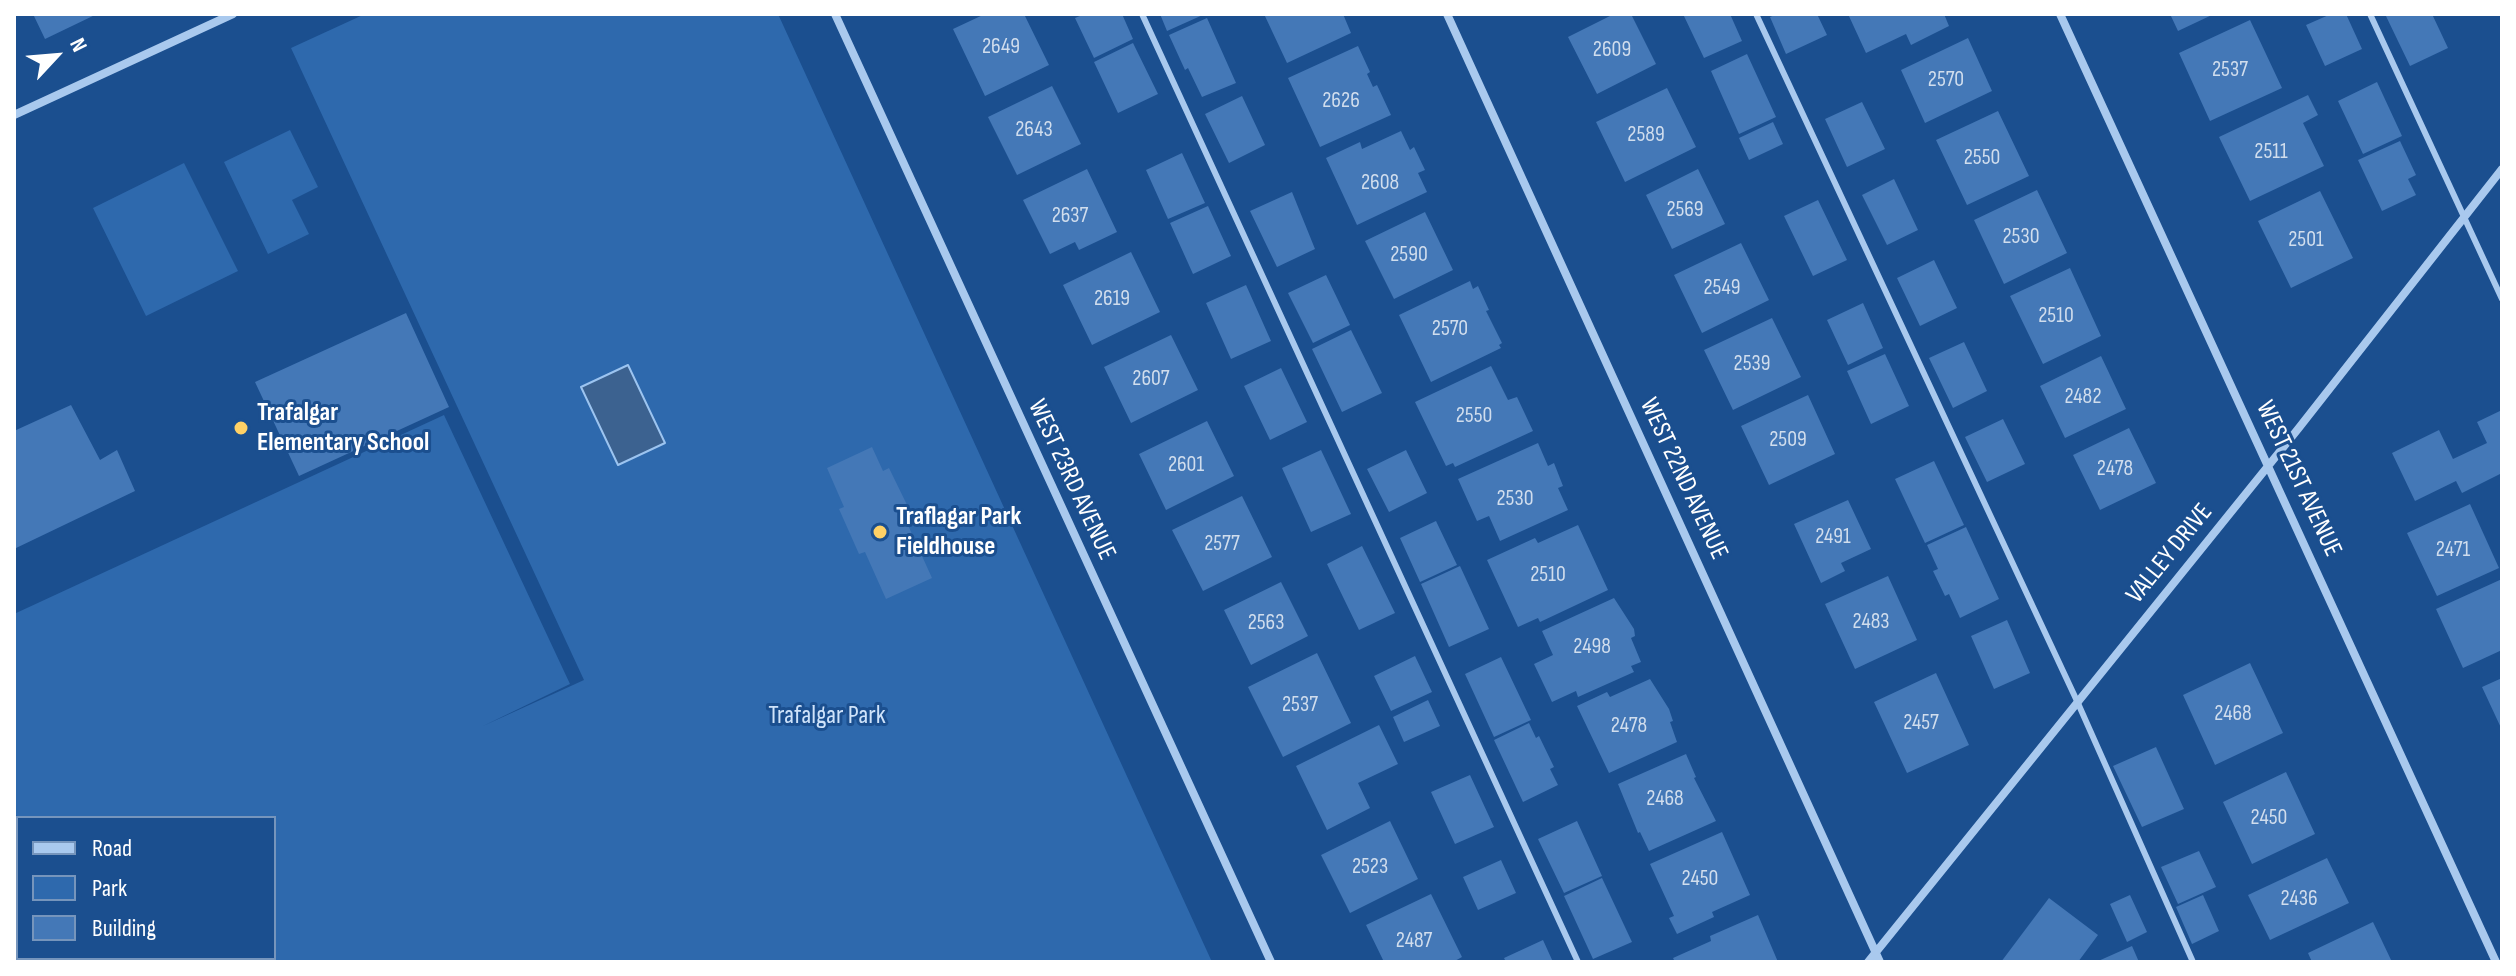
<!DOCTYPE html>
<style>
body{margin:0}
#map{position:relative;width:2516px;height:976px;overflow:hidden;background:#1b4f8f;font-family:"Sofia Sans Condensed",sans-serif}
canvas{display:block}
.frame{position:absolute;inset:0;border:16px solid #fff;pointer-events:none}
.legend{position:absolute;left:16px;top:816px;width:260px;height:144px;box-sizing:border-box;background:#1b4f8f;border:2px solid #7695bc;margin:0;padding:10px 14px;list-style:none;font-size:24px;color:#fff}
.legend li{display:flex;align-items:center;gap:16px;height:40px}
.legend b{width:40px;border:2px solid #7695bc}
.north{position:absolute;left:16px;top:16px;width:80px;height:80px;-webkit-text-stroke:6px #1b4f8f;paint-order:stroke;rotate:64deg;font-size:22px;font-weight:700;line-height:32px;text-align:center;color:#fff}
.north::after{content:'';display:block;margin:auto;width:28px;height:36px;background:#fff;clip-path:polygon(50% 0,100% 100%,50% 72%,0 100%)}
</style>
<div id="map">
<canvas width="2516" height="976"></canvas>
<div class="frame"></div>
<ul class="legend">
<li><b style="height:10px;background:#a9c9ee"></b>Road</li>
<li><b style="height:22px;background:#2e69ad"></b>Park</li>
<li><b style="height:22px;background:#4478b7"></b>Building</li>
</ul>
<div class="north">N</div>
</div>
<script>
const ctx = document.querySelector('canvas').getContext('2d');
ctx.lineJoin = 'round';
function fill(path, color) { ctx.fillStyle = color; ctx.fill(path, 'evenodd'); }
function strokePath(path, color, width, dash) { ctx.strokeStyle = color; ctx.lineWidth = width; ctx.lineCap = dash ? 'butt' : 'round'; ctx.setLineDash(dash || []); ctx.stroke(path); }
function label(font, color, halo, rows, align = 'center') {
  ctx.font = font + ' "Sofia Sans Condensed",sans-serif'; ctx.lineWidth = 6; ctx.setLineDash([]); ctx.textBaseline = 'middle'; ctx.strokeStyle = halo; ctx.fillStyle = color; for (const [text, x, y, turn = 0] of rows) {
    ctx.save(); ctx.translate(x, y); ctx.rotate((+turn || 0) * Math.PI / 180); ctx.textAlign = isNaN(turn) ? turn : align; if (halo) ctx.strokeText(text, 0, 0); ctx.fillText(text, 0, 0); ctx.restore();
  }
}
fill(new Path2D(`
 M365 14H778L1212 962H14L15 904 18 905V958H274V818L18 819 14 811V614L444 415 570 684 483 726 584 680 291 48Z
 M290 130 318 187 292 200 309 234 268 254 224 162Z
 M184 163 238 271 146 316 93 208Z`), '#2e69ad');
const water = new Path2D(`
 M628 365 665 443 618 465 581 387Z`);
fill(water, '#3c6290');
strokePath(water, '#9cc4f0', 2);
fill(new Path2D(`
 M33 14H97L45 39Z
 M985 14H1024L1049 65 985 96 953 29Z
 M1085 14H1122L1133 39 1094 58 1075 18Z
 M1160 14H1205L1167 31Z
 M1264 14H1343L1351 33 1287 63Z
 M1614 14H1631L1656 64 1597 94 1568 37Z
 M1683 14H1730L1742 41 1704 58Z
 M1777 14H1817L1827 35 1786 54 1770 17Z
 M1848 14H1944L1949 26 1911 45 1906 34 1866 53Z
 M2170 14H2214L2178 31Z
 M2331 14H2346L2362 49 2325 66 2306 25Z
 M2385 14H2432L2448 48 2410 66Z
 M1207 18 1236 83 1202 97 1188 68 1185 70 1169 35Z
 M2250 20 2282 88 2210 121 2179 53Z
 M1968 38 1992 91 1925 123 1901 70Z
 M1133 43 1158 94 1118 113 1094 62Z
 M1358 46 1370 72 1367 74 1373 87 1377 85 1391 115 1320 147 1288 78Z
 M1747 54 1776 117 1739 134 1711 71Z
 M2377 82 2402 136 2363 154 2338 101Z
 M1052 86 1081 144 1017 175 988 117Z
 M1667 88 1696 147 1625 182 1596 122Z
 M2308 95 2318 115 2303 123 2324 166 2250 201 2219 137Z
 M1242 96 1265 145 1229 163 1205 114Z
 M1862 102 1885 149 1847 167 1825 119Z
 M1998 111 2029 176 1967 205 1936 140Z
 M1773 122 1783 144 1749 160 1739 138Z
 M1401 131 1410 150 1414 147 1425 170 1418 173 1427 192 1357 225 1326 158 1360 142 1362 149Z
 M2400 141 2416 175 2408 179 2416 195 2382 211 2358 160Z
 M1182 153 1205 203 1168 219 1146 170Z
 M1087 169 1117 232 1079 250 1075 242 1050 254 1023 200Z
 M1698 169 1725 224 1672 249 1646 195Z
 M1894 179 1918 230 1887 245 1862 195Z
 M2037 190 2067 253 2004 284 1974 220Z
 M2320 191 2353 258 2291 288 2258 221Z
 M1292 192 1315 249 1277 267 1250 211Z
 M1818 200 1847 260 1813 276 1784 216Z
 M1208 206 1231 256 1193 274 1170 223Z
 M1425 212 1453 270 1394 299 1365 241Z
 M1741 243 1769 300 1702 333 1674 275Z
 M1131 252 1160 312 1092 345 1063 285Z
 M1934 260 1957 308 1920 326 1897 278Z
 M2070 268 2101 336 2043 364 2010 296Z
 M1326 275 1350 325 1313 343 1288 293Z
 M1470 281 1473 289 1478 286 1489 310 1486 311 1502 343 1499 345 1501 348 1431 382 1399 315Z
 M1246 285 1271 341 1231 359 1206 303Z
 M1863 303 1883 348 1848 365 1827 320Z
 M406 313 449 407 299 476 255 382Z
 M1772 318 1801 377 1733 410 1704 350Z
 M1351 330 1382 393 1342 412 1312 349Z
 M1171 335 1198 390 1131 423 1104 367Z
 M1964 342 1987 391 1953 408 1929 358Z
 M1885 354 1909 406 1871 424 1847 371Z
 M2101 356 2126 409 2065 438 2040 386Z
 M1491 366 1508 400 1517 397 1533 431 1455 467 1453 463 1446 466 1415 402Z
 M1281 368 1307 422 1270 440 1244 386Z
 M1808 395 1835 454 1769 485 1741 426Z
 M71 405 100 460 117 450 135 491 14 549V431Z
 M2502 410V473L2462 493 2456 481 2415 501 2392 453 2439 430 2453 459 2487 443 2477 422Z
 M2003 419 2025 464 1987 482 1965 437Z
 M1207 421 1234 476 1166 510 1139 454Z
 M2129 428 2156 483 2100 510 2073 455Z
 M1538 443 1548 466 1554 463 1563 486 1558 488 1568 510 1500 541 1489 516 1477 521 1458 479Z
 M872 447 883 471 889 468 909 509 902 512 932 578 886 599 865 552 859 554 839 509 844 507 827 468Z
 M1321 450 1351 514 1311 532 1282 468Z
 M1406 450 1427 493 1389 512 1367 469Z
 M1934 461 1964 525 1925 543 1895 479Z
 M1242 496 1272 557 1203 591 1172 530Z
 M1848 500 1871 549 1841 563 1845 571 1821 583 1794 524Z
 M2470 504 2499 568 2437 596 2407 533Z
 M1436 521 1457 565 1420 582 1400 538Z
 M1578 525 1608 590 1540 622 1538 618 1518 627 1487 560 1535 538 1538 543Z
 M1966 527 1999 599 1960 618 1949 594 1945 596 1933 571 1938 569 1927 545Z
 M1362 546 1395 613 1359 630 1327 564Z
 M1460 566 1489 629 1449 647 1421 584Z
 M1888 576 1917 640 1855 669 1825 604Z
 M2502 579V650L2463 668 2436 609Z
 M1281 582 1308 636 1251 665 1224 610Z
 M1614 598 1634 629 1635 636 1631 638 1641 662 1631 666 1634 672 1578 697 1576 691 1552 702 1534 664 1553 655 1542 631Z
 M2007 620 2030 673 1994 689 1971 636Z
 M1317 653 1351 723 1283 757 1248 687Z
 M1415 656 1432 692 1391 711 1374 676Z
 M1501 657 1531 720 1494 737 1465 674Z
 M2250 663 2283 733 2215 765 2183 695Z
 M1936 673 1969 745 1907 773 1874 702Z
 M2502 678V730L2482 687Z
 M1650 679 1669 709 1673 721 1670 722 1677 742 1609 773 1577 706 1607 692 1610 697Z
 M1428 700 1440 726 1404 742 1393 717Z
 M1529 723 1536 738 1539 736 1554 767 1550 769 1558 785 1523 802 1494 740Z
 M1379 725 1398 764 1358 783 1370 808 1327 830 1296 766Z
 M2156 747 2184 809 2142 827 2113 766Z
 M1686 754 1696 777 1694 778 1716 821 1649 851 1640 832 1638 833 1618 784Z
 M2286 772 2315 834 2252 864 2223 802Z
 M1470 775 1494 827 1455 844 1431 792Z
 M1390 821 1418 879 1350 913 1321 855Z
 M1577 821 1602 876 1564 893 1538 839Z
 M1722 832 1750 895 1712 912 1714 917 1677 934 1669 918 1674 916 1650 864Z
 M2199 851 2216 887 2178 904 2161 867Z
 M2327 858 2349 903 2270 940 2248 895Z
 M1501 860 1516 893 1478 910 1463 877Z
 M1602 878 1632 942 1593 959 1564 896Z
 M1431 894 1462 957 1453 962H1384L1366 925Z
 M2130 895 2147 932 2127 942 2110 904Z
 M2203 895 2219 931 2192 944 2176 907Z
 M2049 898 2098 935 2078 962H2001Z
 M1758 915 1778 962H1675L1673 958 1711 941 1710 936Z
 M2373 922 2392 962H2312L2308 953Z
 M1543 940 1553 962H1506L1504 958Z
 M2132 946 2139 962H2096Z`), '#4478b7');
strokePath(new Path2D(`
 M1142 14 1578 962
 M1756 14 2077 701 2193 962
 M2370 14 2502 299`), '#a9c9ee', 6);
strokePath(new Path2D(`
 M835 14 1271 962
 M1447 14 1880 962
 M2060 14 2496 962
 M14 115 233 14
 M1868 962 2298 429 2502 169`), '#a9c9ee', 8);
for (const [x, y, r, color] of [
 [241,428,8,"#ffd166"],
 [880,532,8,"#ffd166"]
]) { const dot = new Path2D(); dot.arc(x, y, r, 0, 2 * Math.PI); ctx.fillStyle = color; ctx.fill(dot); strokePath(dot, '#1b4f8f', 3); }
label('22px', '#d0dded', null, [
 ["2649",1001,47],
 ["2609",1612,50],
 ["2537",2230,70],
 ["2570",1946,80],
 ["2626",1341,101],
 ["2643",1034,130],
 ["2589",1646,135],
 ["2511",2271,152],
 ["2550",1982,158],
 ["2608",1380,183],
 ["2569",1685,210],
 ["2637",1070,216],
 ["2530",2021,237],
 ["2501",2306,240],
 ["2590",1409,255],
 ["2549",1722,288],
 ["2619",1112,299],
 ["2510",2056,316],
 ["2570",1450,329],
 ["2539",1752,364],
 ["2607",1151,379],
 ["2482",2083,397],
 ["2550",1474,416],
 ["2509",1788,440],
 ["2601",1186,465],
 ["2478",2115,469],
 ["2530",1515,499],
 ["2491",1833,537],
 ["2577",1222,544],
 ["2471",2453,550],
 ["2510",1548,575],
 ["2483",1871,622],
 ["2563",1266,623],
 ["2498",1592,647],
 ["2537",1300,705],
 ["2468",2233,714],
 ["2457",1921,723],
 ["2478",1629,726],
 ["2468",1665,799],
 ["2450",2269,818],
 ["2523",1370,867],
 ["2450",1700,879],
 ["2436",2299,899],
 ["2487",1414,941]
]);
label('bold 26px', '#fff', '#1b4f8f', [
 ["Trafalgar",257,413],
 ["Elementary School",257,443],
 ["Traflagar Park",896,517],
 ["Fieldhouse",896,547]
], 'left');
label('26px', '#fff', '#1b4f8f', [
 ["WEST 22ND AVENUE",1683,479,65],
 ["WEST 21ST AVENUE",2298,479,65],
 ["WEST 23RD AVENUE",1071,480,65],
 ["VALLEY DRIVE",2170,554,-51]
]);
label('26px', '#cfe3fa', '#1b4f8f', [
 ["Trafalgar Park",827,716]
]);
</script>
